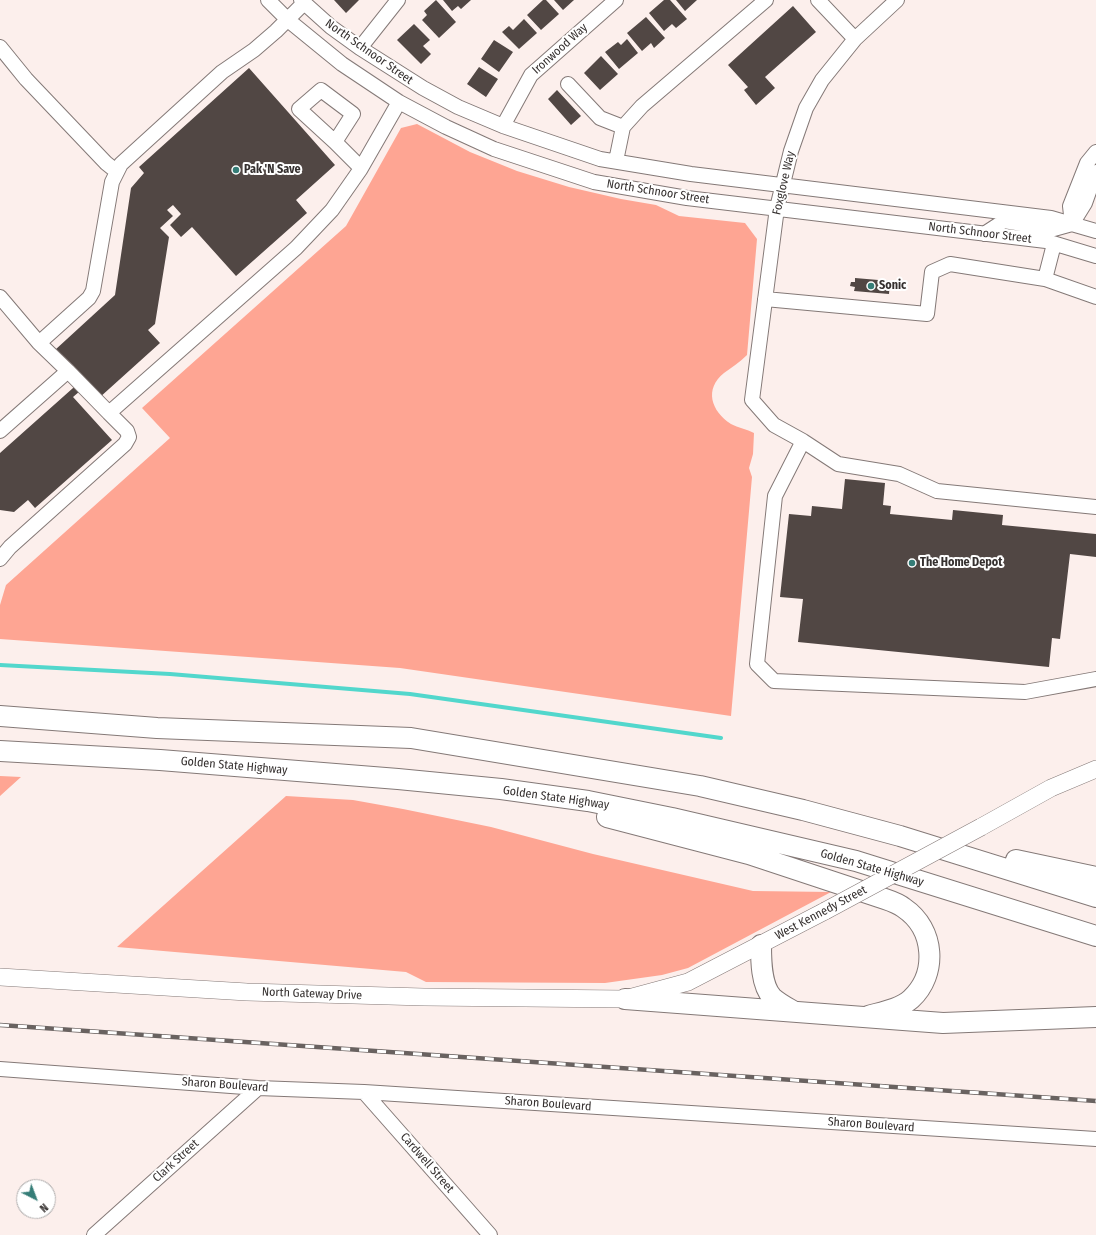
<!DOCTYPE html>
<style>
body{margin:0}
#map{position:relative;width:1096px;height:1235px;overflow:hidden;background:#fcefec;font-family:"Fira Sans Condensed",sans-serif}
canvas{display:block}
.north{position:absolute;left:16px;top:1179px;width:40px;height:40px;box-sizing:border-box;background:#fff;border:1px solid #aeacac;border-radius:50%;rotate:138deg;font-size:11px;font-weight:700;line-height:16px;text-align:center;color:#35302f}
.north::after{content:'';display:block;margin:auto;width:14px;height:18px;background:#357d77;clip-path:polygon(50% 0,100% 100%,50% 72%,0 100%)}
</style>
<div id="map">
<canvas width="1096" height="1235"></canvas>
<div class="north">N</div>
</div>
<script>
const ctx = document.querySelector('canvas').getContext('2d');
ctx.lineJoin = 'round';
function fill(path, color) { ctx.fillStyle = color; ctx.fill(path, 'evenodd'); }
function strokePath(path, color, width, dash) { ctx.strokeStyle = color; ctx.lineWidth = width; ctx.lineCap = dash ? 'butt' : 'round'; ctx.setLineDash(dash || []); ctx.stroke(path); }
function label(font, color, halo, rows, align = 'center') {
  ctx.font = font + ' "Fira Sans Condensed",sans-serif'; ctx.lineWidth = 4; ctx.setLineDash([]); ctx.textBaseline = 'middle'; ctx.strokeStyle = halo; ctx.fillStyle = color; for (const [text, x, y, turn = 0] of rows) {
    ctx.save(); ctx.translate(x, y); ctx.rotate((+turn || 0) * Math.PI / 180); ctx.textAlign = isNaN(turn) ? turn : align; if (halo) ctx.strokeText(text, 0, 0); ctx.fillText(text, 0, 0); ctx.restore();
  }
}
fill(new Path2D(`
 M417 124 470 152 517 171 569 187 621 199 656 205 679 216 745 223 757 239 747 355C740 362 732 367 724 373 704 389 711 411 731 424 738 428 747 429 754 433L753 454 749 468 752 477 731 716 400 668 0 639V605L6 585 170 438 142 408 346 226 401 128Z
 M0 776 21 777 0 796Z
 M286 796 353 800 403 809 491 827 593 854 753 891 831 892 688 968 662 975 605 983 426 982 406 972 117 947Z`), '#fea593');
strokePath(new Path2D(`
 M0 665 170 674 410 694 721 738`), '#52d7cc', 4);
fill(new Path2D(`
 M334 0H359L346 13Z
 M436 0 456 22 439 38 422 20 427 15 424 11Z
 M443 0H471L461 9 458 6 452 11Z
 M543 0H546L559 14 541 30 527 15Z
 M554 0H574L563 10Z
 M664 0H670L687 19 676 28 672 24 664 31 649 13Z
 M676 0H697L685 11Z
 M793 6 816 32 765 77 775 88 756 105 744 90 748 87 728 65Z
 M646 17 665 38 654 48 651 43 642 51 627 33Z
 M524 19 537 33 519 49 502 32 509 26 513 30Z
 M414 24 430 40 423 46 431 54 421 64 397 40Z
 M627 39 638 53 619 69 605 52 618 42 621 45Z
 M494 40 513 52 499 72 481 59Z
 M601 56 618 74 600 90 584 73Z
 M479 67 498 79 486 97 467 84Z
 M249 68 335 165 296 200 307 213 236 276 192 227 181 237 170 225 181 214 173 205 167 210 173 216 160 228 169 237 155 324 148 330 160 343 99 398 87 385 73 397 112 440 35 508 28 500 14 512 0 510V453L82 380 55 350 115 295 131 188 144 173 139 167Z
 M557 90 581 116 571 125 548 99Z
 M855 278 890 281 889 294 854 291 855 287 850 286 851 282H855Z
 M845 479 885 483 883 505 891 506 890 514 952 520 953 510 1003 515 1002 525 1096 534V557L1070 554 1060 639 1052 638 1049 667 798 642 803 599 780 597 789 514 811 516 812 506 842 509Z`), '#514744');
const minor = new Path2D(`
 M268 0 288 20 342 64 399 102 446 127 494 149 594 182 687 198 1046 241 1096 256
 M301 0 331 27 360 48 423 88 458 107 503 126 600 159 691 174 1051 218 1096 231
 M818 0 855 39
 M0 47 26 79 106 163 116 171
 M360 48 398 0
 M568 84 600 118 623 127
 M503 126 531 75 616 0
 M335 142 299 109 321 90 353 114 335 142 361 168
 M616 161 623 127 642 106 766 0
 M1072 224 1070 206 1087 163 1096 152
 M984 234 1004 221 1054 229 1072 224 1085 203 1096 172
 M1054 244 1045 279 1096 297
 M0 297 39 343 68 371 0 431
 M765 299 927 314 932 272 950 264 1045 279
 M39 343 89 298 93 291 112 182 121 164 222 72 254 50 276 31 304 3
 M68 371 109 413
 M803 441 774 425 752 400 777 208 791 151 806 108 822 80 855 39 897 0
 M1096 507 937 491 899 474 838 464 803 441 775 496 757 664 774 681 1025 692 1096 679
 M0 559 10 547 125 444 129 437 127 431 109 413 296 248 332 210 360 170 399 102
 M0 1069 258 1088 364 1092 1096 1139
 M364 1092 490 1235
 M94 1235 258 1088`);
const major = new Path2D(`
 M981 827 1051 788 1096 769
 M0 977 247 992 424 997 625 999 688 982 825 911`);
const highway = new Path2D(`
 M0 716 157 728 411 738 700 786 803 810 900 836 1096 897
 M0 751 160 760 398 779 501 789 588 801 672 818 856 861 1096 936
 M607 817 749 854 885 899C891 901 899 904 904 908 935 929 938 974 911 999 900 1009 882 1012 868 1016
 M1016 860 1096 877
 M761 945C761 960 761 985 772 997 777 1002 786 1007 793 1011
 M625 999 943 1023 1096 1017`);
strokePath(minor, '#847977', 16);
strokePath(major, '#847977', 18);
strokePath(highway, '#847977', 22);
strokePath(minor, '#fff', 14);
strokePath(major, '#fff', 17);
strokePath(highway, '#fff', 20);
const rail = new Path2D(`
 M0 1025 1096 1101`);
strokePath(rail, '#696260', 4.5);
strokePath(rail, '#fff', 3, [9]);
const majorBridge = new Path2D(`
 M825 911 981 827`);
strokePath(majorBridge, '#847977', 18, []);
strokePath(majorBridge, '#fff', 17);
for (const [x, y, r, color] of [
 [236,170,4,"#357d77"],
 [871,286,4,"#357d77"],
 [912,563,4,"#357d77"]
]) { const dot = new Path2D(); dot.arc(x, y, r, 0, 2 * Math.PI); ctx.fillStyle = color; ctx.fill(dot); strokePath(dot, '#fff', 1.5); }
label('12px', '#35302f', '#fff', [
 ["Ironwood Way",560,49,-42],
 ["North Schnoor Street",369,52,35],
 ["Foxglove Way",784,183,-77],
 ["North Schnoor Street",658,192,9],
 ["North Schnoor Street",980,233,7],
 ["Golden State Highway",234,766,5],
 ["Golden State Highway",556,798,8],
 ["Golden State Highway",872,868,16],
 ["West Kennedy Street",821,913,-28],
 ["North Gateway Drive",312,994,2],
 ["Sharon Boulevard",225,1085,4],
 ["Sharon Boulevard",548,1104,4],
 ["Sharon Boulevard",871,1125,4],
 ["Clark Street",176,1161,-42],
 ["Cardwell Street",427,1163,49]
]);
label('bold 12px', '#35302f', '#fff', [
 ["Pak 'N Save",244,170],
 ["Sonic",879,286],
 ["The Home Depot",920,563]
], 'left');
</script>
